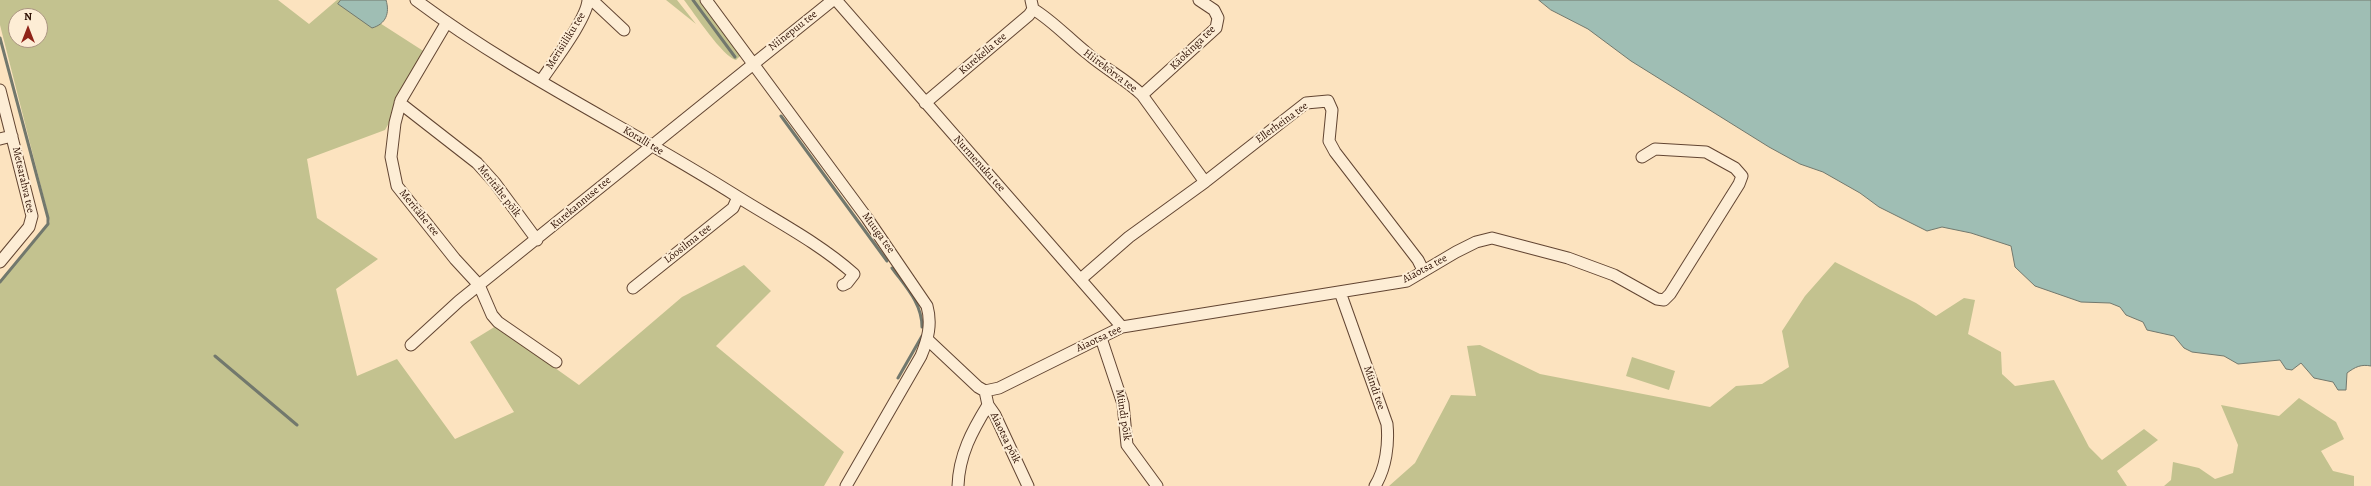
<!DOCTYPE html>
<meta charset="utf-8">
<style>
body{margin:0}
#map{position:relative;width:2371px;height:486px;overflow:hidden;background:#fce3bf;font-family:Alegreya,serif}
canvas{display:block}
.north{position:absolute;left:8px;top:8px;width:40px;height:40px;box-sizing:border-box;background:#fdedd5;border:1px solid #aa9581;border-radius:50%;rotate:0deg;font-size:11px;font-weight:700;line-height:16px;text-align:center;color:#2e1003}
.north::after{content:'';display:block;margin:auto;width:14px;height:18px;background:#8f2418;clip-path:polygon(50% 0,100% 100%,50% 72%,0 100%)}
</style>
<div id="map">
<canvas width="2371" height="486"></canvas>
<div class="north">N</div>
</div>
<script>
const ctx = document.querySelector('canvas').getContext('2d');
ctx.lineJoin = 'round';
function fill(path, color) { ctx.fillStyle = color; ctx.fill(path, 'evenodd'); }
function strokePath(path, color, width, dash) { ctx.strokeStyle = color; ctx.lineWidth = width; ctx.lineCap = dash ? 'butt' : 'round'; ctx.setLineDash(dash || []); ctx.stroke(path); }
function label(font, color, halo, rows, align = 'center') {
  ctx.font = font + ' Alegreya,serif'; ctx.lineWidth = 4; ctx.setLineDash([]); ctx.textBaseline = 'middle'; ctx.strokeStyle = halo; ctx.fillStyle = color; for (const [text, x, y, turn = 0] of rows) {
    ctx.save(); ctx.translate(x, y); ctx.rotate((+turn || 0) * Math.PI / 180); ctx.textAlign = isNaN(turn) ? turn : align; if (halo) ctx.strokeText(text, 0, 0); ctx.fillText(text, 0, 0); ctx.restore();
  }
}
fill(new Path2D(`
 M0 0H278L309 24 337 0H344L428 54 385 130 307 159 317 218 378 259 336 289 357 376 397 359 455 439 514 412 470 342 496 326 579 385 682 297 744 265 771 291 716 346 844 452 824 486H0V280L50 222 0 25ZM16 16H40V40H16Z
 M666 0H677L696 24Z
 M684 0H700L741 55 736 60C723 57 694 13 684 0Z
 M1835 262 1916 303 1936 316 1964 298 1975 300 1968 334 2001 352 2002 374 2015 386 2054 380 2089 447 2102 460 2144 429 2158 440 2117 471 2127 486H1389L1415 463 1451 395 1476 396 1467 346 1480 345 1540 374 1710 407 1736 386 1762 384 1789 367 1782 331 1805 296Z
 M1632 357 1675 371 1669 390 1626 376Z
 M2299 398 2336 422 2344 439 2321 451 2333 471 2354 476V486H2164L2171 480 2173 462 2199 468 2215 479 2233 473 2238 445 2221 405 2279 416Z`), '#c3c28f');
const water = new Path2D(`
 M341 0H386C390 13 386 24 372 28L338 4Z
 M1539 0H2371V366C2361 364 2355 367 2347 373L2346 390H2338L2333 382 2314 378 2301 363 2292 370 2286 369 2280 360 2238 364 2224 356 2192 352 2184 348 2174 336 2147 330 2143 322 2126 315 2120 307 2110 303 2081 302 2035 286 2015 267 2011 246 1971 233 1942 227 1927 231 1879 207 1860 193 1823 172 1800 164 1769 147 1631 61 1588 29 1551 10Z`);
fill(water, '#9fbeb4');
strokePath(water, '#72786d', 1);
strokePath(new Path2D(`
 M693 0 735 57
 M0 38 48 218V224L0 282
 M781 116 887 261
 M892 268C905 286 922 303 922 327
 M215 356 297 425
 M898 378 922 336`), '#72786d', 3);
const minor = new Path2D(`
 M416 0C516 75 633 130 738 197 778 222 819 243 854 274L847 283 843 285
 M592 0 624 30
 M706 0 867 218 927 306C932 324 928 339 921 356L846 486
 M836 0 1122 327
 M1033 9C1053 21 1069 39 1088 54 1105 69 1126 79 1142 95L1205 182
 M447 22 401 100 395 123 391 157 397 186 455 259 479 285 492 315 498 322 556 362
 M541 81C552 64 587 19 588 0
 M0 90 32 216 29 227 0 262
 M1142 95 1216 28 1218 18 1214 10 1199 0
 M400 103 477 163 495 183 537 240
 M925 103 1029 15 1033 9 1031 0
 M0 139 12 136
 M1082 278 1129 237 1205 182 1306 103 1328 101 1332 110 1329 141 1335 152 1418 260 1423 270
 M633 288 733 208 738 197
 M1340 292 1387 424C1389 444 1386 468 1375 486
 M1101 338 1123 404 1127 445 1157 486
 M928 340 978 387 985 391 999 388 1122 327 1407 281 1456 252 1476 242 1492 238 1568 258 1614 275 1657 299 1664 300 1670 294 1739 184 1742 176 1735 168 1706 152 1655 149 1642 157
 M411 345 459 301 833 0
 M985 391 988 405 995 415 1028 486
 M958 486C959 455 972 431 988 405`);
strokePath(minor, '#624532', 13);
strokePath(minor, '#fdedd5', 11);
label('11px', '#2e1003', '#fdedd5', [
 ["Niinepuu tee",793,31,-38],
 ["Merisiiliku tee",566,41,-58],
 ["Käokinga tee",1193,48,-44],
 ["Kurekella tee",983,54,-40],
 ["Hiirekõrva tee",1110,71,37],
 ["Ellerheina tee",1282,123,-36],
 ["Koralli tee",643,141,31],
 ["Nurmenuku tee",979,164,48],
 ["Metsarahva tee",23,180,77],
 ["Meritähe põik",499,191,52],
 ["Kurekannuse tee",581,203,-40],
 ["Meritähe tee",419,213,51],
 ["Muuga tee",878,233,54],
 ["Lõosilma tee",688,244,-38],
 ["Aiaotsa tee",1425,269,-28],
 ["Aiaotsa tee",1099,339,-25],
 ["Mündi tee",1374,388,71],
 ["Mündi põik",1123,415,81],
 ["Aiaotsa põik",1005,438,64]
]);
</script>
